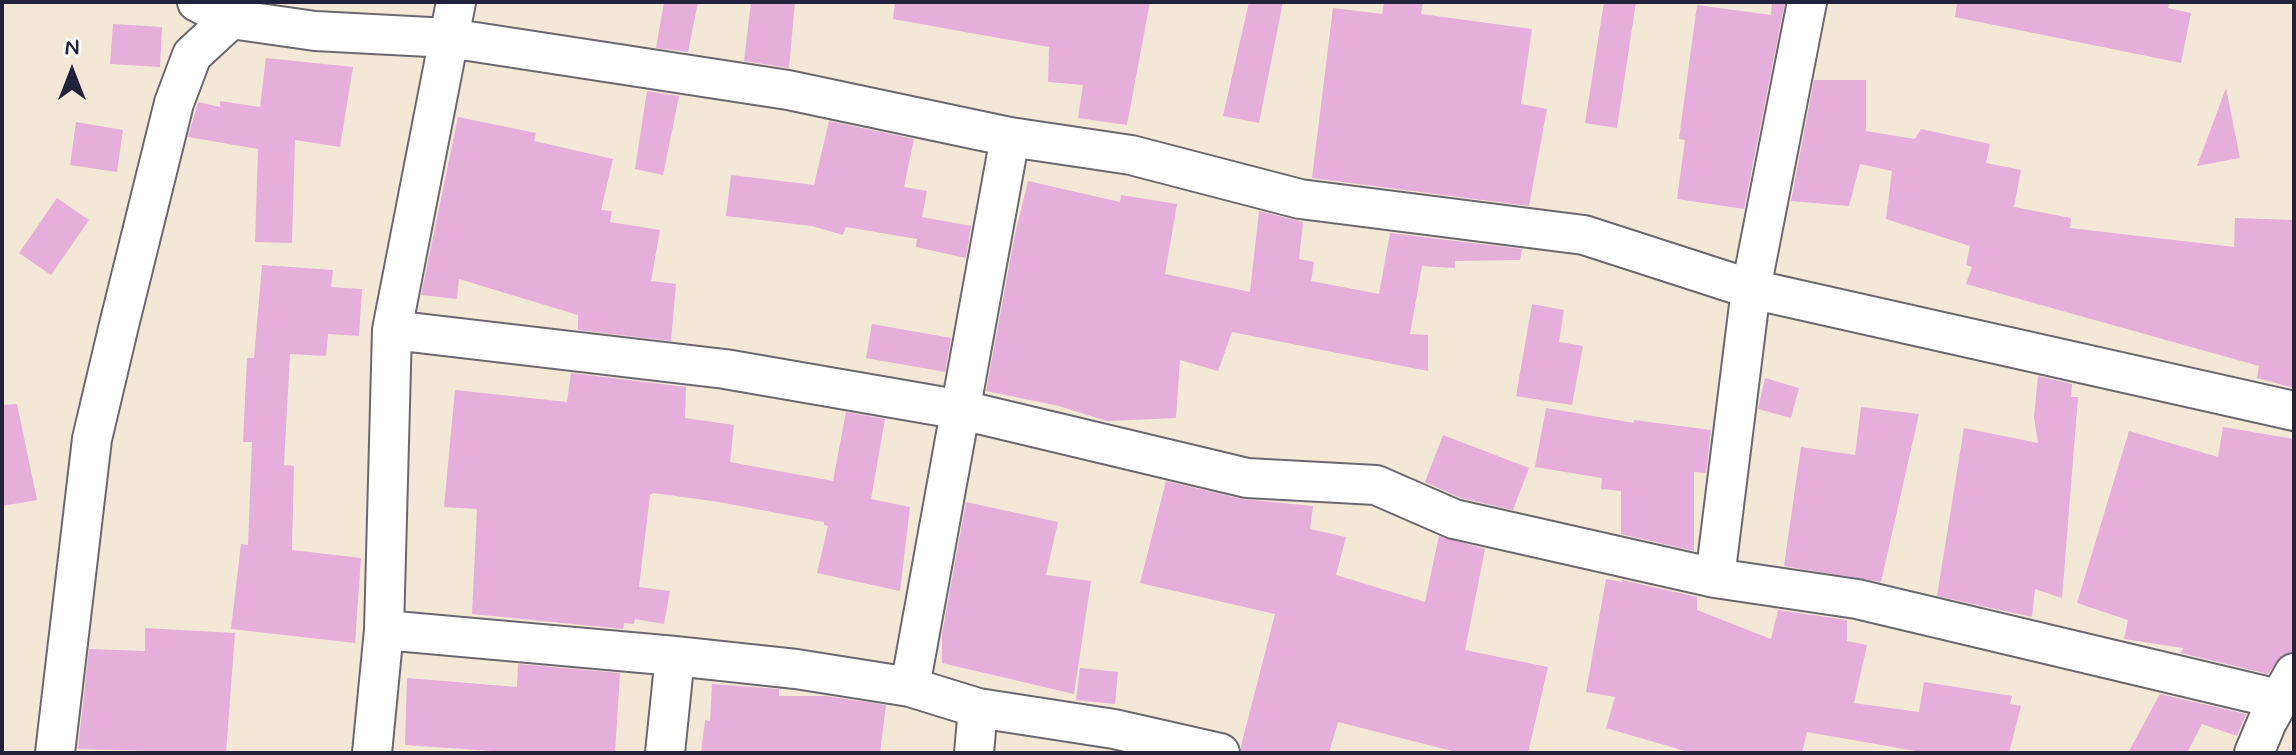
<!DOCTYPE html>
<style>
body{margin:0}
#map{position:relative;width:2296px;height:755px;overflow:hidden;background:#f3e8d5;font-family:Mynerve,sans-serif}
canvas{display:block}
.frame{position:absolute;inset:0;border:4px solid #22223b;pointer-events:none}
.north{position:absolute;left:32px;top:32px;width:80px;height:80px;-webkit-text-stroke:6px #f6f6f2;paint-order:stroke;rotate:0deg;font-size:22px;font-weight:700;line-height:32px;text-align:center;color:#22223b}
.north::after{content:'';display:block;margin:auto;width:28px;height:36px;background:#22223b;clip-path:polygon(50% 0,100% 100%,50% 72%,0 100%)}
</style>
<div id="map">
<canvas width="2296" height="755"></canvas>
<div class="frame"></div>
<div class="north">N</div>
</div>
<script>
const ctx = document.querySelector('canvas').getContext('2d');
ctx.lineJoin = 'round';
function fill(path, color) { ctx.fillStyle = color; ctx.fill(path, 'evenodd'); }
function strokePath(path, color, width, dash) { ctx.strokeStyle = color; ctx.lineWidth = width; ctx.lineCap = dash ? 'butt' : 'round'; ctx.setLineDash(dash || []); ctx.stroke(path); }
fill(new Path2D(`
 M664 2H698L688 52 656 48Z
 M751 2H795L789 68 744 61Z
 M895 2H1150L1127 125 1078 118 1083 85 1048 82 1049 47 893 19Z
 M1249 2H1283L1259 123 1223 116Z
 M1384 2H1423L1421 14 1532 29 1521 104 1547 109 1529 206 1312 178 1333 8 1382 14Z
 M1604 2H1636L1617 128 1585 123Z
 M1772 2H1785L1744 209 1677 199 1685 140 1679 139 1697 5 1771 15Z
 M1957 2H2169L2168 8 2191 13 2181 63 1955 17Z
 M113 24 162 27 160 67 110 64Z
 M266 58 353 67 340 147 295 140 292 243 255 242 258 149 188 137 198 102 220 107V101L260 107Z
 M1814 80H1866V131L1915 139 1921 129 1990 144 1986 163 2021 170 2014 207 2071 218 2070 228 2234 247 2235 218 2294 220V388L2257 378 2259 366 1966 284 1972 267 1966 265 1970 246 1886 219 1892 171 1860 164 1849 206 1791 201Z
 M2226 88 2240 158 2197 166Z
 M647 91 679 96 663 175 635 169Z
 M458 117 536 133 534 141 613 159 601 210 612 211 610 222 660 230 651 281 676 284 671 341 578 330V315L459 279 457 299 421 295Z
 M829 121 914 139 904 187 927 191 922 217 971 226 966 258 916 247 917 239 846 227 843 235 812 226 726 216 731 175 814 185Z
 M76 122 123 130 117 172 70 165Z
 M1028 181 1120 202 1121 195 1177 204 1165 274 1250 292 1259 211 1303 222 1299 259 1314 262 1311 281 1379 294 1390 233 1522 249 1520 260 1455 261V268L1422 266 1410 334 1428 335V371L1232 332 1218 371 1180 360 1176 418 1107 421 1059 406 986 391 1015 234Z
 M57 198 89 220 51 275 19 253Z
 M262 265 333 270 331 287 362 289 359 336 328 334 326 356 290 354 284 465 294 466 292 550 361 558 355 643 231 629 241 544 248 545 252 442H243L247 358H254Z
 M1532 304 1564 310 1559 342 1583 346 1572 405 1516 396Z
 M872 324 951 338 945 372 866 358Z
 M571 373 686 387 685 418 734 425 730 462 833 481 846 412 885 419 871 499 910 507 900 591 817 573 828 526 824 525V522L719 502 654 493 650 495 639 587 670 591 664 624 635 619 634 624 624 623 623 629 472 614 477 509 444 507 455 390 567 402Z
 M2038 376 2072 384 2071 397H2078L2062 598 2035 589 2032 617 1937 596 1964 428 2038 443 2034 417Z
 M1765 378 1799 388 1791 418 1758 409Z
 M17 404 37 500 2 506V405Z
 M1861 407 1919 414 1881 582 1784 566 1801 447 1855 455Z
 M1546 408 1634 423V420L1711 430 1706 473 1694 472V551L1621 534V491L1601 489 1602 478 1535 467Z
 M2223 427 2294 439V651L2282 655 2268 674 2181 653 2183 648 2124 639 2128 620 2077 603 2129 431 2218 457Z
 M1443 435 1529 468 1513 510 1461 498 1425 482Z
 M1166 481 1242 499 1313 506 1310 529 1346 537 1336 575 1425 602 1439 536 1485 549 1465 650 1548 667 1528 753H1460L1338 722 1329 753H1241V746L1275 614 1140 583Z
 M966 502 1058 522 1046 575 1091 581 1074 694 942 663V634Z
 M1606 579 1622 582V580L1697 597V610L1771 639 1778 610 1847 620V641L1867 645 1854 703 1919 712 1924 682 2012 696 2010 704 2021 706 2009 753H1927L1807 732 1802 753H1692L1606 728 1615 697 1586 692Z
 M145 628 235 633 226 753 78 749 89 649 145 651Z
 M518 664 620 673 615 753H521L405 745 407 678 517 687Z
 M1080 668 1118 672 1115 704 1076 700Z
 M712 684 779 689V696H826L886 705 880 753H701L705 720 710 721Z
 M2160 694 2246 714 2237 736 2202 724 2187 753H2128Z`), '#e5aedb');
const minor = new Path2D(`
 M197 2 231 19 315 31 449 38 788 90 1010 137 1131 155 1300 199 1584 235 1751 289 2294 411
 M392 330 725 369 962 410 1247 478 1376 485 1454 519 1715 578 1857 599 2278 699
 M1715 578 1751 289 1807 2
 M384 630 675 656 796 669 910 687 978 708 1114 729 1220 753
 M910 687 1010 137
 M55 753 92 439 119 325 174 103 192 55 231 19
 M372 753 384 630 392 330 456 2
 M665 753 675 656
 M974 753 978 708
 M2254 753 2267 722 2294 673`);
strokePath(minor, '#6b6771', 42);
strokePath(minor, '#fff', 38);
</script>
